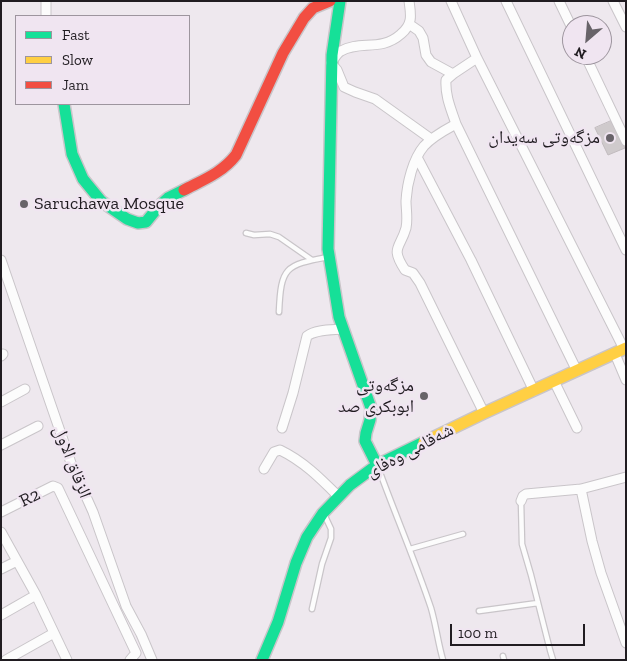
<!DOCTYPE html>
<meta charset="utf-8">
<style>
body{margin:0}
#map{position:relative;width:627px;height:661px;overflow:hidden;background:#eee8ee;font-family:"Zilla Slab",serif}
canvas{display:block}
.frame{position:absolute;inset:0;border:2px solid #201c21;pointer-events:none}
.legend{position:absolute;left:15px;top:15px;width:175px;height:90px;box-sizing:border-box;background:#f0e5f1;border:1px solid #9d959e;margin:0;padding:6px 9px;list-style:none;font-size:15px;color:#201c21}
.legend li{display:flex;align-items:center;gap:10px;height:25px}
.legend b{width:25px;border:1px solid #9d959e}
.north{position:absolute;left:562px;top:15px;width:50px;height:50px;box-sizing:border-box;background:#f0e5f1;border:1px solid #9d959e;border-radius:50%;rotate:207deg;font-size:14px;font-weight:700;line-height:20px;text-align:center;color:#201c21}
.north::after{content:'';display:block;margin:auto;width:18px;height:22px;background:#686369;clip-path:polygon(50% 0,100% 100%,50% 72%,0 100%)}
.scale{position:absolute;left:450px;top:624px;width:135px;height:22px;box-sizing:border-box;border:2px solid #201c21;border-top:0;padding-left:6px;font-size:15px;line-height:18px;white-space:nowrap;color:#201c21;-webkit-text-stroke:4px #f0e5f1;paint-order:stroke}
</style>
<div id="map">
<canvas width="627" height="661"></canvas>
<div class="frame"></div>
<ul class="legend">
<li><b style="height:6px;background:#16e098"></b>Fast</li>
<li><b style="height:6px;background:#ffcf43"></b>Slow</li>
<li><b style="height:6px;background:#f24e42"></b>Jam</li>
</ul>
<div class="north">N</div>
<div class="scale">100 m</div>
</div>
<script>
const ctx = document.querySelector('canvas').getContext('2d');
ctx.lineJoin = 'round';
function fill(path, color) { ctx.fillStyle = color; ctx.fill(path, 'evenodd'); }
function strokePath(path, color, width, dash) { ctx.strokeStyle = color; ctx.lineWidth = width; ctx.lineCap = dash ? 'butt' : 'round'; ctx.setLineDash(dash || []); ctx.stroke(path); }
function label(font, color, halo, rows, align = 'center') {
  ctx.font = font + ' "Zilla Slab","Noto Naskh Arabic",serif'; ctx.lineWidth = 5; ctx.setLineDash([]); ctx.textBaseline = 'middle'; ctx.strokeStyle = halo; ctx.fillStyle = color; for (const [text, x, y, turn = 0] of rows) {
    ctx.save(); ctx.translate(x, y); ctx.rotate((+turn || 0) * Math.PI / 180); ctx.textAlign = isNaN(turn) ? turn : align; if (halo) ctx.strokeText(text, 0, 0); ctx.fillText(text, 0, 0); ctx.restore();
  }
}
const building = new Path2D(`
 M611 121 625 148 608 155 595 128Z`);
fill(building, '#cfcacc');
strokePath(building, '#c1bbbe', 1);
const lane = new Path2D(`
 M246 233 254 235 270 234 279 237 312 260
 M279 312C281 267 285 265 328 257
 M378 467C395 514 415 560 431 608 436 625 438 643 443 660
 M521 501 522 544 531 575 550 650 553 660
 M410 549 463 534
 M312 609 322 564 331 538V529L324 514
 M479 611 538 603
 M503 656 504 660`);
const street = new Path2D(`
 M46 1V16
 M409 1C411 15 413 24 401 34 381 52 360 40 341 51 337 53 334 59 331 63L337 70 344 87 355 92 375 99 431 139
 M451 1 477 58 624 349
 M506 1 626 250
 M559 1 572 28
 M613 1 626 27
 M409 24 419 31 423 38 426 55 431 62 453 74
 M585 55 626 141
 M477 58 453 74 446 80C445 96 451 109 456 124L577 371
 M456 124C445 130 433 136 424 146 413 159 407 183 406 201 406 209 408 219 406 228 400 249 390 247 405 270L413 273 420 283 484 413
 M417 157 471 260 534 391
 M1 260 71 463 93 512 126 606 141 634 152 660
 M615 354 626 380
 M1 356 3 354
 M554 381 577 428
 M1 402 25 389
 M282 428 293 393 307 336C316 329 332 330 343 329
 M1 445 38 426
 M264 469 274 452 280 450C303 461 320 478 338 496
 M581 489 592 541 601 573 626 643
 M521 501 523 496 526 494 581 489 626 477
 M1 512 53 486 58 488 136 653 130 660
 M1 532 36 595 67 660
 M1 569 17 561
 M1 615 36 595
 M6 660 54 633`);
const fast = new Path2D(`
 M340 1 332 55 328 249 339 317 371 408 370 420 366 433 365 441 377 465
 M64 104 72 154 83 179 101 201 127 219 138 223 146 222 159 206 168 198 184 190
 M262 660 278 622 296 563 307 537 323 513 350 485 377 465 424 442`);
const slow = new Path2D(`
 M424 442 484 413 626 348`);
const jam = new Path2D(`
 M184 190C203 180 222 173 236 155L283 53 304 18 313 8 330 1`);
strokePath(lane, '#c9c5c9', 7);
strokePath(street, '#c9c5c9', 11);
strokePath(fast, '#c9c5c9', 14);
strokePath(slow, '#c9c5c9', 14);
strokePath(jam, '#c9c5c9', 14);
strokePath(lane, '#fcfcfc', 4.5);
strokePath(street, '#fcfcfc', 9);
strokePath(fast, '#16e098', 11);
strokePath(slow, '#ffcf43', 11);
strokePath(jam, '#f24e42', 11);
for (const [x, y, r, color] of [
 [610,138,5,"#686369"],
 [24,204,5,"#686369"],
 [424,396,5,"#686369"]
]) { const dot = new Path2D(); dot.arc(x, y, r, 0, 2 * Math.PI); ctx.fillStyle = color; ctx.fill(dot); strokePath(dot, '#f0e5f1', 2); }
label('18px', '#201c21', '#f0e5f1', [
 ["مزگەوتی سەیدان",600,138],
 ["Saruchawa Mosque",34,204,"left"],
 ["مزگەوتی",414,386],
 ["ابوبکری صد",414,407]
], 'right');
label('18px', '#201c21', '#f0e5f1', [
 ["شەقامی وەفای",410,451,-28],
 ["الزقاق الاول",72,462,69],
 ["R2",30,498,-26]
]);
</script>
